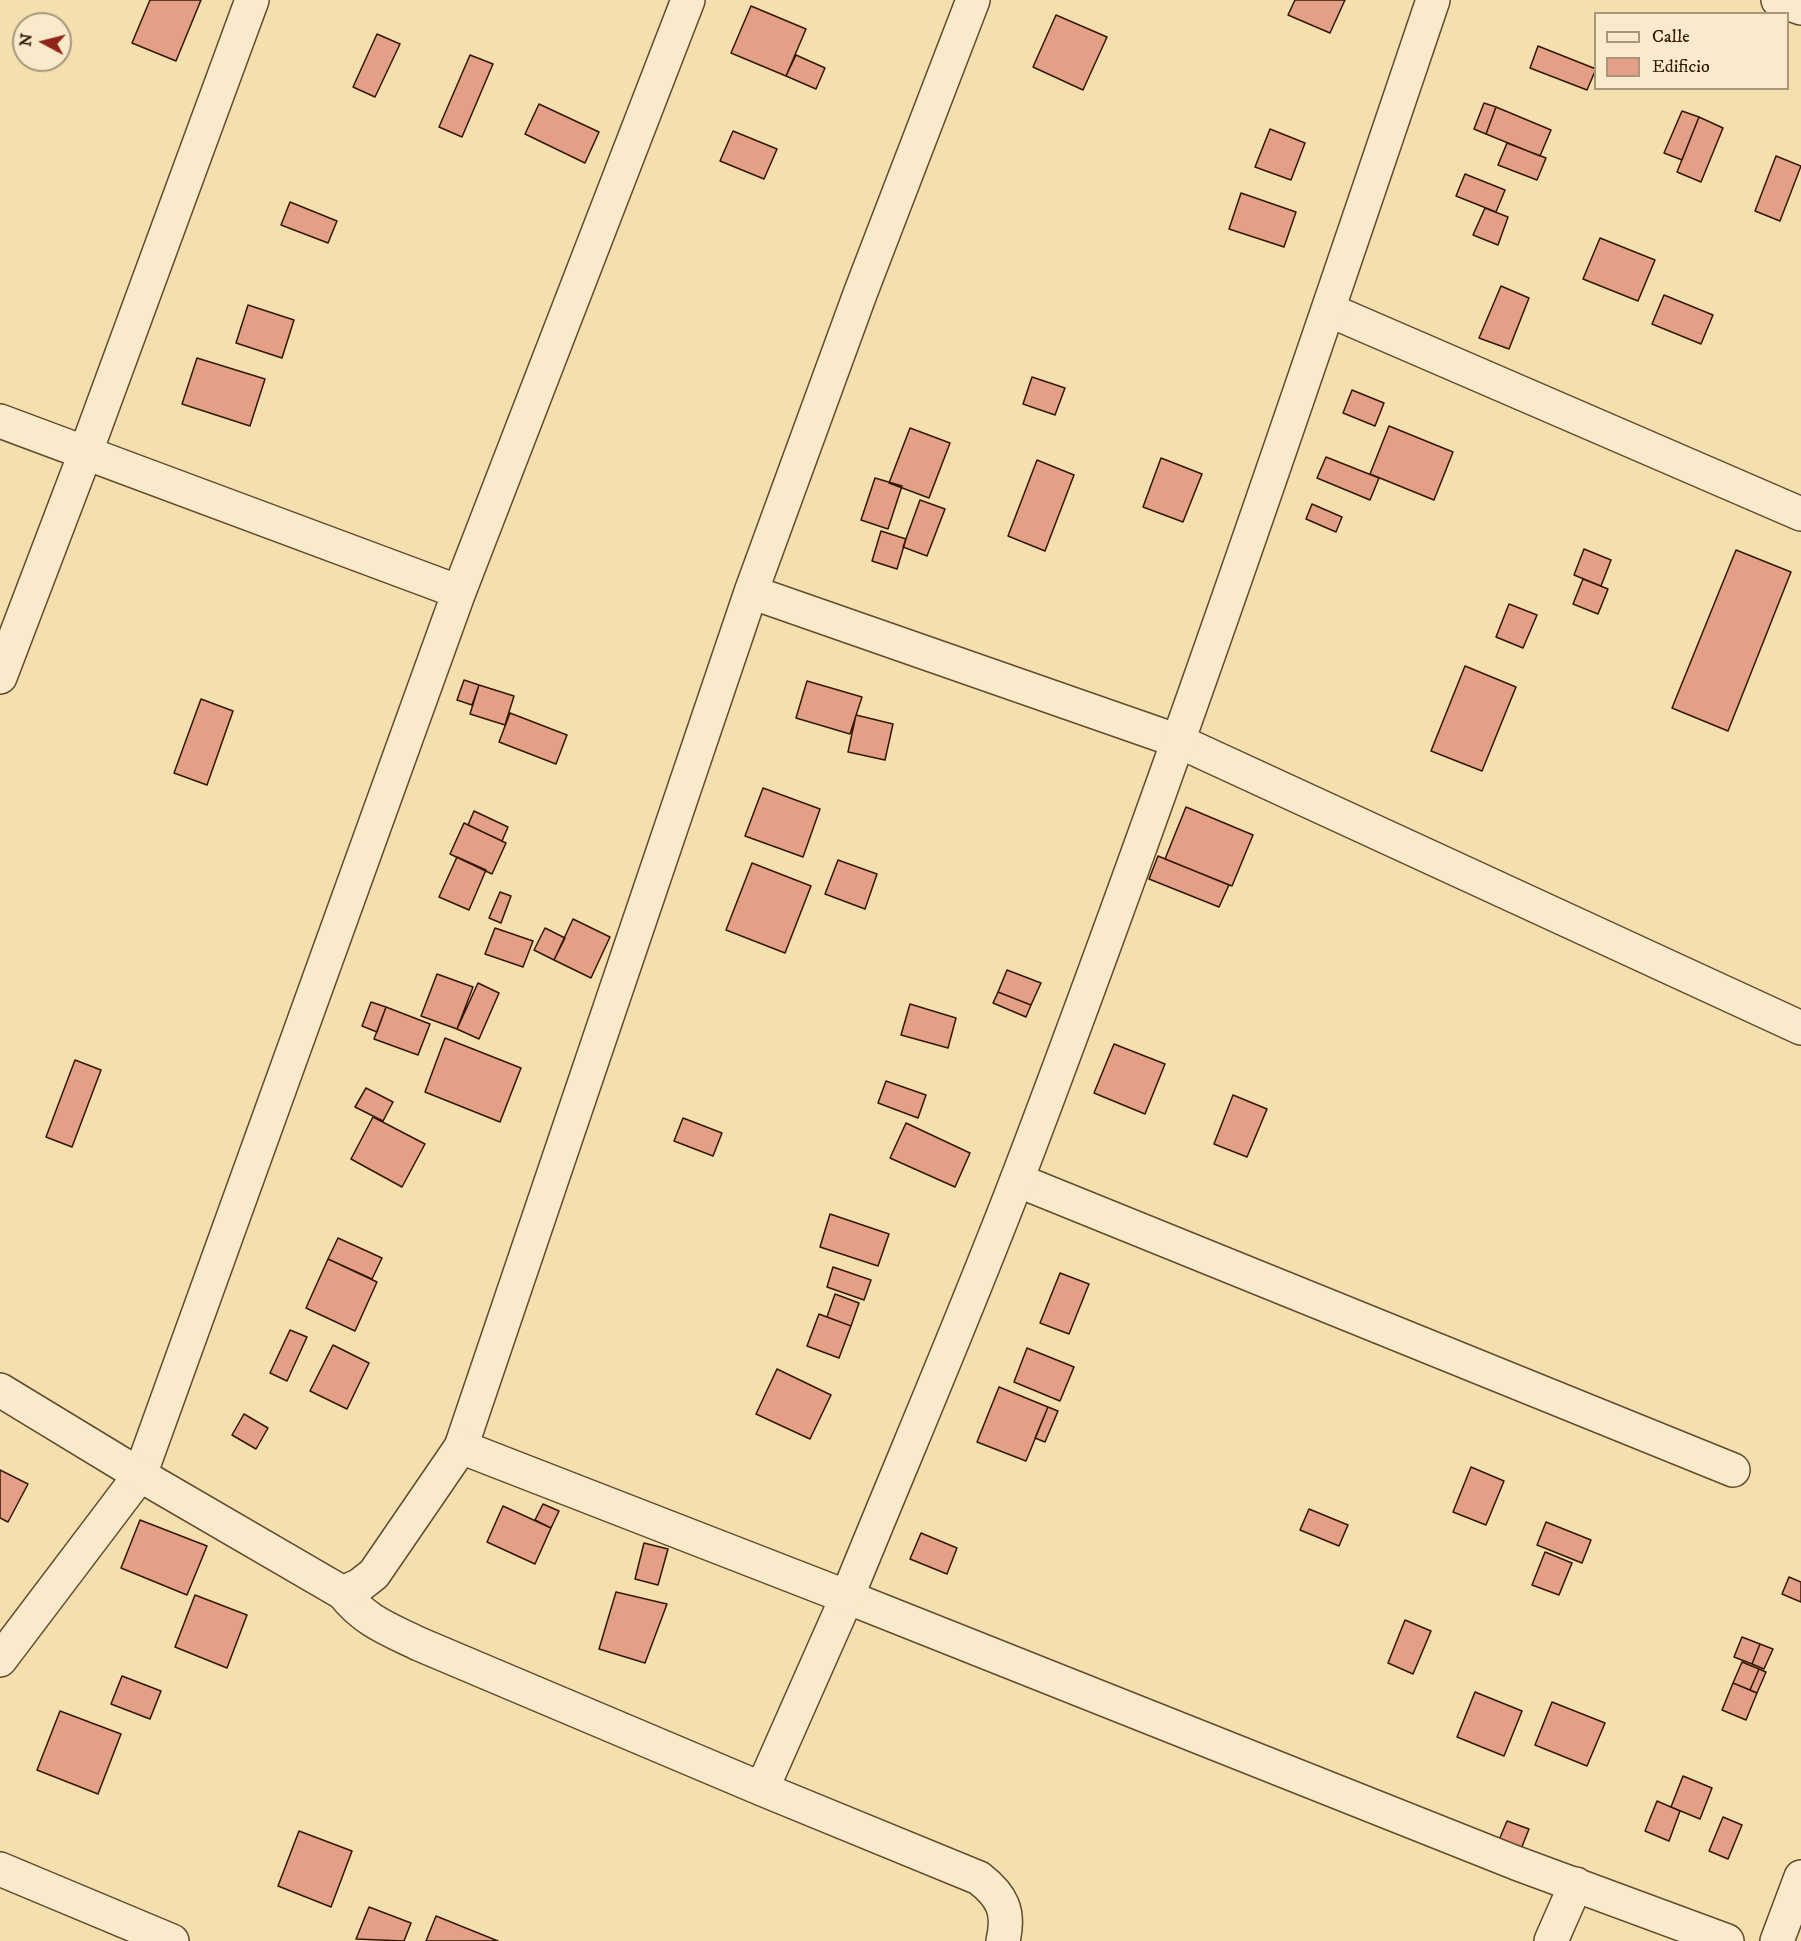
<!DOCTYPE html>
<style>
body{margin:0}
#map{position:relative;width:1801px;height:1941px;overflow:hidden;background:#f4dfae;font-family:"IM FELL DW Pica",serif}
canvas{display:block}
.legend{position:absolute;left:1594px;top:12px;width:195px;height:78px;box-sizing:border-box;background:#f8eaca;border:2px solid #a9967b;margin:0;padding:8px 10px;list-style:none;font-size:18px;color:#331704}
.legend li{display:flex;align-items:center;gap:12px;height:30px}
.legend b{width:30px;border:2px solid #a9967b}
.north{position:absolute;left:12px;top:12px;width:60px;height:60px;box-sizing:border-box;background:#f8eaca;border:2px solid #a9967b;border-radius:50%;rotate:277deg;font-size:16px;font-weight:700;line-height:24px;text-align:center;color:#331704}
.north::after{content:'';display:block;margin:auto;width:21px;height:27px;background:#8f2418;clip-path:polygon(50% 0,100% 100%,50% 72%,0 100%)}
</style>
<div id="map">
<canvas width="1801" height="1941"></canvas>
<ul class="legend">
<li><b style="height:8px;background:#f8eaca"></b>Calle</li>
<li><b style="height:16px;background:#e4a086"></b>Edificio</li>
</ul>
<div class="north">N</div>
</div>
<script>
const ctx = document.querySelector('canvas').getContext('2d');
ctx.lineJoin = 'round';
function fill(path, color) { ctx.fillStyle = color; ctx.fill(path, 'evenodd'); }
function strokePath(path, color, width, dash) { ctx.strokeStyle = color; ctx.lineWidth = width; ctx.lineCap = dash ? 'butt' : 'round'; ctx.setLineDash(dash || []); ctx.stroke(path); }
const building = new Path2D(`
 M150 0H201L176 61 132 43Z
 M1295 0H1345L1330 33 1288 15Z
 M751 6 806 29 786 76 731 53Z
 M1056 15 1107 37 1083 90 1033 67Z
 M377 34 400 44 375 97 353 87Z
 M1538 46 1596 69 1587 90 1530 68Z
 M470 55 493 64 462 137 439 127Z
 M796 55 825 68 816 89 786 76Z
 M1484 103 1496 107 1486 134 1474 129Z
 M539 104 599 132 585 163 525 134Z
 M1496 107 1551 130 1540 156 1486 134Z
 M1682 111 1699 117 1682 160 1664 153Z
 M1699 117 1723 128 1701 182 1677 172Z
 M1270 129 1305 143 1291 180 1255 167Z
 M733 131 777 149 764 179 720 161Z
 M1507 143 1546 158 1537 180 1498 165Z
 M1776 156 1801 166 1780 221 1755 211Z
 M1465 174 1505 190 1496 212 1456 196Z
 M1241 193 1296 212 1284 247 1229 229Z
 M290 202 337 221 328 243 281 225Z
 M1485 208 1508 217 1498 245 1473 235Z
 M1600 238 1655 260 1638 301 1583 279Z
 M1501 286 1529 298 1509 349 1479 338Z
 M1664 295 1713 315 1701 344 1652 324Z
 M248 305 294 320 282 358 236 343Z
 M197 358 265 379 250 426 182 404Z
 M1032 377 1065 388 1055 415 1023 404Z
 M1352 390 1384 403 1375 426 1343 413Z
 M1389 426 1453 452 1434 500 1370 474Z
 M910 428 950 443 929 498 889 483Z
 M1326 457 1379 478 1370 500 1317 478Z
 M1161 458 1202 474 1183 522 1143 507Z
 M1037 460 1074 475 1045 551 1008 536Z
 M875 478 902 486 888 529 861 520Z
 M920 500 945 509 927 556 903 547Z
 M1312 504 1342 517 1336 532 1306 519Z
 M881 531 906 539 897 569 872 561Z
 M1584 549 1611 560 1601 586 1574 575Z
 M1736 550 1791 572 1728 731 1672 708Z
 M1583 579 1608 589 1598 614 1573 604Z
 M1509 604 1537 615 1523 648 1496 637Z
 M1465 666 1516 687 1482 771 1431 751Z
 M464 680 479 685 472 705 457 700Z
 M807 681 862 697 850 734 796 718Z
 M479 685 514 696 505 725 470 714Z
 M201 699 233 711 207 785 174 773Z
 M510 713 567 735 556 764 499 742Z
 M856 715 893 724 885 760 848 752Z
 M763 788 820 809 803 857 745 836Z
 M1186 807 1253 835 1232 886 1165 859Z
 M474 811 508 827 502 841 468 825Z
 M464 823 506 843 492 874 450 854Z
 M1158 856 1229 885 1219 907 1149 879Z
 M457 857 486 870 469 910 439 897Z
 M838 860 877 874 865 909 825 894Z
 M752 863 811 886 785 953 726 930Z
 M500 892 511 896 501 923 489 918Z
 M573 919 610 937 591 978 554 960Z
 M495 928 533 941 523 967 485 954Z
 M545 928 565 938 554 960 534 950Z
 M1007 970 1041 983 1031 1005 998 992Z
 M437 974 473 987 457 1029 421 1016Z
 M478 983 499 993 479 1039 457 1029Z
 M998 992 1031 1005 1026 1017 993 1003Z
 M371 1002 386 1007 377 1032 362 1026Z
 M910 1004 956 1018 948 1048 901 1035Z
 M386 1007 430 1024 418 1055 374 1039Z
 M445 1038 521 1068 500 1122 425 1092Z
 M1114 1044 1165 1064 1145 1114 1094 1093Z
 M75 1060 101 1070 72 1147 46 1137Z
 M886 1081 926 1095 918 1118 878 1103Z
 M366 1088 393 1102 383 1121 355 1107Z
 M1233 1095 1267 1109 1247 1157 1214 1144Z
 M373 1117 425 1144 402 1187 351 1159Z
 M683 1118 722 1133 713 1156 674 1141Z
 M906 1123 970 1153 955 1187 890 1158Z
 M830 1214 889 1234 878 1266 820 1247Z
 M338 1238 382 1258 372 1279 328 1259Z
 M328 1259 377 1282 355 1331 306 1308Z
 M833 1267 871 1280 864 1300 827 1287Z
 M1060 1273 1089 1284 1069 1334 1040 1323Z
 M835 1294 859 1303 851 1326 827 1317Z
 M819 1314 851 1326 839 1358 807 1346Z
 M290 1330 307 1337 287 1381 270 1373Z
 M333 1345 369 1363 347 1409 310 1391Z
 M1027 1348 1074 1367 1060 1401 1014 1382Z
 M777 1369 831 1395 810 1439 756 1414Z
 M999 1387 1048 1407 1026 1461 977 1442Z
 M1048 1407 1058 1411 1045 1442 1035 1438Z
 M244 1414 268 1428 256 1449 232 1435Z
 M1471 1467 1504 1481 1486 1525 1453 1512Z
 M0 1470 28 1484 8 1522 0 1518Z
 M543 1504 559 1511 551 1528 535 1520Z
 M503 1506 551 1528 535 1564 487 1542Z
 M1309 1509 1348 1525 1339 1546 1300 1530Z
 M140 1520 207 1546 187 1595 121 1568Z
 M1546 1522 1591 1540 1582 1563 1537 1545Z
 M921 1533 957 1548 947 1574 910 1559Z
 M644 1543 668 1549 658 1585 635 1579Z
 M1545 1552 1572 1563 1559 1595 1532 1585Z
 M1789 1577 1801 1582V1602L1782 1594Z
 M616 1592 667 1604 645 1663 599 1649Z
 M195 1595 247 1615 227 1668 175 1647Z
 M1405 1620 1431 1631 1413 1674 1388 1663Z
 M1742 1637 1760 1644 1752 1664 1734 1657Z
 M1760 1644 1773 1649 1764 1669 1752 1664Z
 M1742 1662 1759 1669 1750 1690 1733 1683Z
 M1759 1669 1766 1672 1757 1693 1750 1690Z
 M122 1676 161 1691 150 1719 111 1704Z
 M1733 1683 1757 1693 1746 1720 1722 1710Z
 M1475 1692 1522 1711 1504 1756 1457 1737Z
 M1552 1702 1605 1723 1587 1766 1535 1745Z
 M60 1711 121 1734 98 1794 37 1770Z
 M1683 1776 1712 1788 1700 1819 1671 1807Z
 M1657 1801 1680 1811 1669 1841 1645 1831Z
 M1723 1817 1742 1825 1728 1859 1709 1851Z
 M1507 1821 1529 1829 1521 1849 1499 1840Z
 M299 1831 352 1851 331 1907 278 1886Z
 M369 1907 411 1923 404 1941 356 1939Z
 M436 1916 498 1941H426Z`);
fill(building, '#e4a086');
strokePath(building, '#331704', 1.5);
const minor = new Path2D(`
 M1778 0 1801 8
 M1329 310 1801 514
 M0 421 459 592
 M751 592 1178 741 1801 1028
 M0 677 85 454 252 0
 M1017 1180 1733 1470
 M461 1447 751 592 860 294 973 0
 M343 1593C365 1621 388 1629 419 1644L762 1789 979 1878C1002 1896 1010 1911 1003 1941
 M0 1660 140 1475 459 592 688 0
 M762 1789 847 1597 1516 1863 1727 1941
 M0 1869 172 1941
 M1551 1941 1576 1884
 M1777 1941 1801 1877`);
const tertiary = new Path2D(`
 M0 1390 140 1475 343 1593 360 1585 374 1574 461 1447 847 1597C904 1457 964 1318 1018 1177 1166 788 1300 394 1433 0`);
strokePath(minor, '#63492e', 36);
strokePath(tertiary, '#63492e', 36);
strokePath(minor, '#f8eaca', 33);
strokePath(tertiary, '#f8eaca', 33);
</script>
